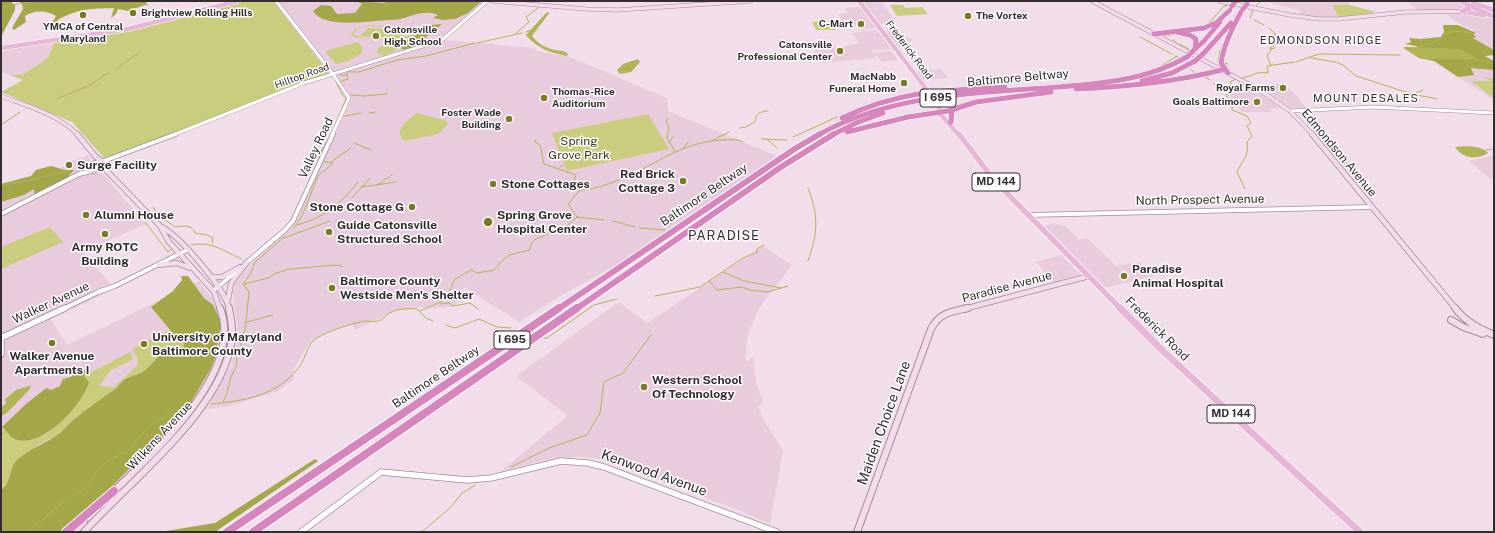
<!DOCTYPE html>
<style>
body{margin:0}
#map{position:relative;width:1495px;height:533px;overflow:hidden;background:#f2ddea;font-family:"Public Sans",sans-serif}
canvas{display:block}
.frame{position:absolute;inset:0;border:2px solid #342c31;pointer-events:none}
</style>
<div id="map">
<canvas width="1495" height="533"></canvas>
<div class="frame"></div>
</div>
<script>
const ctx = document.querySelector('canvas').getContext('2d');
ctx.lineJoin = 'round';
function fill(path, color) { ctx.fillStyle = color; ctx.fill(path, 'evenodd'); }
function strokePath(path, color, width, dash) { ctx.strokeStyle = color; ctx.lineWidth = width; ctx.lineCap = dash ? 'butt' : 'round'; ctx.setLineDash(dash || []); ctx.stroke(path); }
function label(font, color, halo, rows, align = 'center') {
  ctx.font = font + ' "Public Sans",sans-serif'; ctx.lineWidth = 3; ctx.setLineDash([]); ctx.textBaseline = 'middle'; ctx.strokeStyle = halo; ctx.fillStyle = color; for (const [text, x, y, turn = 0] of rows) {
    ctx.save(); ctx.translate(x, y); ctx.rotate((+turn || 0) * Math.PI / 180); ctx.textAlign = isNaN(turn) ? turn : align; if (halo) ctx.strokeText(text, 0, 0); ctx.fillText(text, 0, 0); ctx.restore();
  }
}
fill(new Path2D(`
 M278 1H484L444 38 333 72Z
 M863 1H881L896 23 880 24Z
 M1271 1H1348L1350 5H1332L1339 18H1333L1300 16V10L1272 4Z
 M1406 1H1455L1467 8 1463 10H1419Z
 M860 7 876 28 861 30 857 25 840 27 836 21 842 20 838 14 848 13 845 8Z
 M1469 14 1486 16 1494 20V50L1467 34 1474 30 1462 25 1447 15Z
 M877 30 891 49 872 50 873 53 891 51 898 60 882 62 877 56H875L876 58 821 63 813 50 847 46 859 43 852 33Z
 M895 30 902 38H911L913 41 904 42 908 47H898L885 31Z
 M55 40 48 58 22 75H10L1 71V49Z
 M446 40 534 48 537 51 570 57 667 98 668 111 777 156 667 232 614 266 562 295 519 322 464 287 460 301 454 306 442 308 419 307 397 310 355 330 352 323 320 335 308 345 293 370 294 379 278 391 229 406 207 409 231 366 235 350 238 334 233 294 235 283 247 268 292 226 352 98 337 76V74Z
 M1434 61 1494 63V100L1458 77Z
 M941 69 948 78 925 80 922 79 917 72Z
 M1238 80 1264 95 1283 108 1269 109 1272 112H1242L1229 95 1237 92Z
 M1284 84 1294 93 1306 108 1291 109 1256 85Z
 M88 155 92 161 84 169 87 173 96 171 102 173 146 224 82 252 115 289 51 319 67 345 199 281 213 299 218 314 220 324 219 343 212 367 207 378 186 411 160 441 95 503 1 532V187L54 174 68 162Z
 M1494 155V180L1489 178 1469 161Z
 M1057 224 1067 227 1079 240 1087 238 1116 266 1139 262 1154 276 1104 288 1043 225Z
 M763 246 792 265 764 301 756 314 747 338 746 351V362L753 357 756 383 763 402 758 407 763 419 783 450 770 524 736 509 599 459 582 457 553 458 501 471 568 416 516 376 619 302 647 323Z
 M1061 255 1080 274 1054 282 1036 262Z`), '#e8ccdd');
fill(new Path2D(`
 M243 1H273L329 73 106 160 72 122 1 92 23 80 10 75H22L48 58 55 40 173 20Z
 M890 5H903L905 8 922 7 928 14 897 16Z
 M1332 5H1350L1376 12 1339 18Z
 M821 21 822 23H833L835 30H816L812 22Z
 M369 25 418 28 415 29 416 32 414 35 421 30 412 38 414 36 400 40 357 38 351 35 355 29ZM369 26 407 28 411 29 413 32C407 42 362 41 354 34 356 28 363 27 369 26Z
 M368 28 407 30 399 38 360 36Z
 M358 42 362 46V52C355 59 346 62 336 64L326 53 328 50Z
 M389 43 398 49 384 56 377 53 378 48Z
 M1484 77 1492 78 1494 80V98L1471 81H1491Z
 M417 113 447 121 448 124 438 134 405 141C391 131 409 119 417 113Z
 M648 114 669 149 567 171 552 133Z
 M50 227 63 242 1 269V247Z
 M167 331H171L184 343 185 346C180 352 174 348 165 351 156 356 153 365 144 371 135 377 124 376 118 387L76 418 60 433 38 445 10 472C9 479 8 486 1 490V428L8 432 43 436 55 427 71 411 84 376 130 352 133 359 111 370 99 386 114 387 138 365 137 357 132 349Z`), '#cacd7d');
fill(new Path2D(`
 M1 1H10L15 5V10L1 37Z
 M19 1H148L145 5 128 11 118 9 116 14 111 18 114 8C90 9 82 8 61 18 54 22 57 27 43 29L52 23 56 16C47 10 34 10 25 16L26 22 14 30 12 28 23 9 22 4Z
 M356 1 384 3 387 1H482L468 13 455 19 443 20 433 18 438 15C422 8 407 20 392 20 373 20 324 30 313 11L321 5 331 6 337 14 355 13 362 4Z
 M442 24 426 37 425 40 428 44 408 50 402 49 400 44 393 42 395 40H410L424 29 420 28 422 26Z
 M1443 25H1458L1476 33 1473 34 1476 37 1473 38 1494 50V55L1485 56 1494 61V70L1471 68 1474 75 1458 77 1434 61 1419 58 1404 48 1421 47 1405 44 1411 42 1409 38 1420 39 1441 37 1444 32Z
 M51 166 65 170H74L67 178 36 193H34V189L24 195 1 202V184L31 176 36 170Z
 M181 276H188L204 298 213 305 221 322 216 355 211 368 189 406 151 450 132 466 93 506 61 532H1V490C12 483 8 468 18 459 31 448 47 443 60 433 66 428 70 422 76 418 89 407 104 397 118 387 124 376 135 377 144 371 153 365 156 356 165 351 174 348 181 352 184 346V343L171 331 151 307 173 291 182 280Z
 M81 369 88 371 84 376 89 382C82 405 45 446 18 440 11 439 8 432 2 427L26 404 45 389 47 388 51 390 60 386 63 379 71 377 76 370Z
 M315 459 318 461 215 532H160L215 523Z`), '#a4a747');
fill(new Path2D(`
 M550 12 532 36C538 44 546 48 555 50 560 51 564 50 568 54L567 56C551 53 536 48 526 35L546 13Z
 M1405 47 1458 49 1467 52 1475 58 1471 59H1422L1405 49 1404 47Z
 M638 59 640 62 631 72 620 74 617 70 623 64Z
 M1455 147C1465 146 1481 145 1488 153 1477 160 1463 159 1455 147Z
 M29 386H31L29 390 7 413 1 416V408L6 403 5 399 16 390Z`), '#b1b454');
strokePath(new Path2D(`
 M133 1 134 3 148 5
 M1 7 35 1
 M1255 7 1260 2
 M1250 18 1253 10
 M1254 20 1264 25
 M1209 23 1224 6H1227L1226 4
 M1269 28 1276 35 1266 36 1272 42
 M526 32 531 30
 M516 33 529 22 526 17 539 7
 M1165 36 1176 34
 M1140 37 1172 54
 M1173 40 1177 43
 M477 43 522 33
 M1179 44 1189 49
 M1417 47 1439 40 1446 34 1453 31 1472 33 1471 31
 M1271 49 1275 48
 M1175 56 1178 57
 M1311 58 1335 62 1343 65 1356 76 1412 94 1437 99
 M1463 59 1468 61
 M1474 59 1494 64
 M1218 62 1220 50
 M1296 62 1319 54 1400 55
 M1225 63 1228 64
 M1271 65 1267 56 1271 50 1270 48 1275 44
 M328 66 334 72
 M1161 66 1177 56
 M116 69 140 52
 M1191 70 1195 73
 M350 72H359L397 60 426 56 475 43
 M339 74 344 76 352 69
 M1194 74 1215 69
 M1205 77 1210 80
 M1242 78C1254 76 1254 71 1268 73L1267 66 1294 62
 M340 82 348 79 347 74
 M1213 83 1219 88 1232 90
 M337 84 342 94
 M1233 90 1226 95 1232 105V110L1247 116 1251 123 1247 126 1252 136 1247 142C1249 158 1242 160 1237 172L1245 189
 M1233 90 1234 87 1230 82 1236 79
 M1414 94 1423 90
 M351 95 364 96 387 94
 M57 99 88 86 108 73
 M369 113 376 112
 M344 116 362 113
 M667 119 666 122 669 127 667 139 674 149V152
 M1 125 20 112
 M335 125 346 99 342 94
 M740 128 746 127 755 122C756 113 759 112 768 111
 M793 137 837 117
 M762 139 787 140
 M767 139 777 148
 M535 140 536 143 540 145C542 151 542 157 544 164L576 175 574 181 576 187
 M713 140 729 132
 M354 143 371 150
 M669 143 673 137
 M683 149 688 142
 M1486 150 1492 149
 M319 160V155L332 133
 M321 161 332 163
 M560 167 563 165
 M377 185 392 175
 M1 186 70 171
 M361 187 396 182
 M808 188C819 217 818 232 808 261
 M352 198 370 178
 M153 207 157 214 175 227C183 226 192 224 195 233L207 235 213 238 212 243
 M577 217 568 204 580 190C597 189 615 182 630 175 662 160 685 142 722 140 730 140 736 138 743 142
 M577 217 604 220
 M613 221 635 227
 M145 222 168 252
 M336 222 358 227
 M297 225C324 218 341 204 358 182
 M294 228 302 216 318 176 332 164V161L351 148
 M640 228 665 230
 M284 238 330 221
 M191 245C214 241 222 251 242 259
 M168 252 171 249
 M723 272 744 281 781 288
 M709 281 717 290 742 287 750 290 768 292 788 286
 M244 284 268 278 276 273 290 269 335 265 342 266
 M655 296 700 287 743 258 757 252V249L764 245
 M440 304 449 303 453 306 470 303 478 309
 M420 311C440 302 447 303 454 280L471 270 477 273 494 270 501 262 509 255 530 250 531 244 534 240 568 225 577 217
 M247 322 273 315
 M446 325 455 328 479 319 497 327 511 328
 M544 338H547L594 305 617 299
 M223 402 227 393 231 377 236 367 237 355 244 348 239 342 245 330 249 292 243 284 251 273 255 262 284 237
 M211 404C245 401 279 395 300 366 307 356 306 345 317 338 328 331 352 323 366 321 370 321 374 322 378 321 383 320 384 317 388 314 395 309 408 308 417 309L426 318 433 321
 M511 467 549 448 587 435 600 413 604 382 623 373 651 335
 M28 532 63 502 85 488 101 466 109 460 127 452 149 426 167 415 179 414
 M417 532 423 531 451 507 461 494 475 485`), '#b1b454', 1);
const tertiaryFar2 = new Path2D(`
 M276 1 333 74 349 98 332 135
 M1290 111 1374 107 1494 113
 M173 135 304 83 442 40 487 1`);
const tertiaryFar1 = new Path2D(`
 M101 162 176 134
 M1 214 79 174 91 171
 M1028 215 1372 207
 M245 264 285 230 293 221 333 134
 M213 291 239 269
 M63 309 98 292 115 286 187 250`);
const tertiary = new Path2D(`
 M1 336V354
 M1 338 65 308
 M301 532 381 472 467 480 491 478 561 461 588 463 604 467 777 532`);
const secondaryFar2 = new Path2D(`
 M492 1 586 9 618 10 751 1
 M1092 1 1258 89 1290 111 1313 135
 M1219 1 1290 15 1319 19H1338L1406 12 1494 11
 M1 96C27 106 58 114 78 135`);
const secondaryFar1 = new Path2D(`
 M77 134 96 157 104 163 103 166 106 170 160 226 169 242 208 285 214 292 220 309
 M1312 134 1456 309
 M100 162 93 164 86 169 92 171 103 166
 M160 226C179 235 225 288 229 309
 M159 265 177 263 190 268
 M211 277H222L240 267
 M228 300 231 283 247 262
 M964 309 1089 276`);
const secondary = new Path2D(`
 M1455 308C1466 322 1478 328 1494 335
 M1451 320 1463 327 1483 334
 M113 492C154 452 245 372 220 308
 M74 532 84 522
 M84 532C129 482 212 418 229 353 234 338 232 323 229 308
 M857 532 931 329C940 312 951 312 968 308`);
const primaryFar2 = new Path2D(`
 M859 1 930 94
 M1460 1 1494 17
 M1473 3 1494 10
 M1462 11 1469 9 1467 6
 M1470 13 1484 15
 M1 48 128 29 238 1
 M942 112 940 114 959 135`);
const primaryFar1 = new Path2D(`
 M959 134 993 179 1121 309`);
const primary = new Path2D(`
 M1120 308 1164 352 1360 532`);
const motorwayFar2 = new Path2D(`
 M1177 32 1190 35 1196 39 1195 49
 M1154 34 1204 28 1216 23 1230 10
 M1194 50 1204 41 1220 22
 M1203 54 1231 23
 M1228 73 1221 63C1224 44 1232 29 1241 12
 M1142 81 1172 73 1195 61
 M1076 89C1125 87 1174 82 1222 70
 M842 118C899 91 944 90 1005 87
 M951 122 952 110
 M847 132 908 117 948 111 976 102 1051 92
 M818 135C887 96 968 93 1046 88 1094 84 1144 82 1187 57
 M832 135 856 123 883 113`);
const motorwayFar1 = new Path2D(`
 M558 309 796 148 820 134
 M576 309 781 167 834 134`);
const motorway = new Path2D(`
 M66 532 114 491
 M227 532 559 308
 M253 532 577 308`);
strokePath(tertiaryFar2, '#a18d9a', 4);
strokePath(tertiaryFar1, '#a18d9a', 5.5);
strokePath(tertiary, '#a18d9a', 7);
strokePath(secondaryFar2, '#a18d9a', 4.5);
strokePath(secondaryFar1, '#a18d9a', 6);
strokePath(secondary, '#a18d9a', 8);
strokePath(primaryFar2, '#fff', 5.5);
strokePath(primaryFar1, '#fff', 7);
strokePath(primary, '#fff', 8);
strokePath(motorwayFar2, '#fff', 6);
strokePath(motorwayFar1, '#fff', 8);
strokePath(motorway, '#fff', 10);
strokePath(tertiaryFar2, '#fff', 3);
strokePath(tertiaryFar1, '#fff', 4);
strokePath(tertiary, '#fff', 5.5);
strokePath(secondaryFar2, '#f3dbeb', 3.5);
strokePath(secondaryFar1, '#f3dbeb', 4.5);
strokePath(secondary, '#f3dbeb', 6);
strokePath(primaryFar2, '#e6b6d7', 4.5);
strokePath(primaryFar1, '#e6b6d7', 5.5);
strokePath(primary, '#e6b6d7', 7);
strokePath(motorwayFar2, '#d686bd', 5);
strokePath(motorwayFar1, '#d686bd', 6);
strokePath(motorway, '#d686bd', 8);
const primaryBridge = new Path2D(`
 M930 94 939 108`);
const motorwayBridge = new Path2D(`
 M1232 6 1235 2
 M1243 9 1247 4
 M1187 57 1194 50
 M1195 61 1203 54`);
strokePath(primaryBridge, '#fff', 5.5, []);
strokePath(motorwayBridge, '#fff', 6, []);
strokePath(primaryBridge, '#e6b6d7', 4.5);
strokePath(motorwayBridge, '#d686bd', 5);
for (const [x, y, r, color] of [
 [133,13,4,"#797a23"],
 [83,15,4,"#797a23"],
 [968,16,4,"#797a23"],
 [861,24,4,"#797a23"],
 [376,36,4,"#797a23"],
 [840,51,4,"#797a23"],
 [904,83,4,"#797a23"],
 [1283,88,4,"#797a23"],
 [544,98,4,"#797a23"],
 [1257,102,4,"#797a23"],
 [509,119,4,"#797a23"],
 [69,165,4,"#797a23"],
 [683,181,4,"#797a23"],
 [493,184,4,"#797a23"],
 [412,207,4,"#797a23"],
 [86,215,4,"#797a23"],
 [488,222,5,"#797a23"],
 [329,232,4,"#797a23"],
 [105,234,4,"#797a23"],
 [1124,276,4,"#797a23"],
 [332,288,4,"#797a23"],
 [52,343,4,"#797a23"],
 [144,344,4,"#797a23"],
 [644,387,4,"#797a23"]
]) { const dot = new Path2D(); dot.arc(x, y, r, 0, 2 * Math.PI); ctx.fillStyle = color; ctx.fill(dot); strokePath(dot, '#fff', 1.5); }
label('bold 10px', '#342c31', '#fff', [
 ["Brightview Rolling Hills",141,13,"left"],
 ["The Vortex",976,16,"left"],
 ["C-Mart",853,24],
 ["YMCA of Central",83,27,"center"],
 ["Maryland",83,39,"center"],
 ["Catonsville",384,30,"left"],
 ["High School",384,42,"left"],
 ["Catonsville",832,45],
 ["Professional Center",832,57],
 ["MacNabb",896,77],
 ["Funeral Home",896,89],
 ["Royal Farms",1275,88],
 ["Thomas-Rice",552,92,"left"],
 ["Auditorium",552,104,"left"],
 ["Goals Baltimore",1249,102],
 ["Foster Wade",501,113],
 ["Building",501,125]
], 'right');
label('10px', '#342c31', '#fff', [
 ["Frederick Road",909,50,53],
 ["Hilltop Road",302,76,-20]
]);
ctx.letterSpacing = '1px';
label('11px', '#3a2b35', '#fff', [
 ["EDMONDSON RIDGE",1321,41],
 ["MOUNT DESALES",1366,99]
]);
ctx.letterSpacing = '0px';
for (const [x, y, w] of [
 [938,98,36],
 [996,182,48],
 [512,340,36],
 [1231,414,48]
]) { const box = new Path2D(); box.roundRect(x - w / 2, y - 9, w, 18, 3); ctx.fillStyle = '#fff'; ctx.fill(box); strokePath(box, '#342c31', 1); }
label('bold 11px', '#342c31', null, [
 ["I 695",938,98],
 ["MD 144",996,182],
 ["I 695",512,340],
 ["MD 144",1231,414]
]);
label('12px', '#342c31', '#fff', [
 ["Baltimore Beltway",1018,78,-5],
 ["Valley Road",316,148,-65],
 ["Edmondson Avenue",1339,153,50],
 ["Baltimore Beltway",704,195,-34],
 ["North Prospect Avenue",1200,200,-1],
 ["Paradise Avenue",1007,287,-15],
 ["Walker Avenue",51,303,-25],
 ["Frederick Road",1157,329,45],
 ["Baltimore Beltway",436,377,-34],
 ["Wilkens Avenue",160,436,-47]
]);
label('12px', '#3a3b12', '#fff', [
 ["Spring",579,141],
 ["Grove Park",579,155]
]);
label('bold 12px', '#342c31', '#fff', [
 ["Surge Facility",77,165],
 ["Red Brick",675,174,"right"],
 ["Cottage 3",675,188,"right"],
 ["Stone Cottages",501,184],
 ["Stone Cottage G",404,207,"right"],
 ["Alumni House",94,215],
 ["Spring Grove",497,215],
 ["Hospital Center",497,229],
 ["Guide Catonsville",337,225],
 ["Structured School",337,239],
 ["Army ROTC",105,247,"center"],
 ["Building",105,261,"center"],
 ["Paradise",1132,269],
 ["Animal Hospital",1132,283],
 ["Baltimore County",340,281],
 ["Westside Men's Shelter",340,295],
 ["University of Maryland",152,337],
 ["Baltimore County",152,351],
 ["Walker Avenue",52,356,"center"],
 ["Apartments I",52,370,"center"],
 ["Western School",652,380],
 ["Of Technology",652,394]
], 'left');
ctx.letterSpacing = '1px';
label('13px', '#3a2b35', '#fff', [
 ["PARADISE",724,236]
]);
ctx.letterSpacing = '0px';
label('14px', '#342c31', '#fff', [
 ["Maiden Choice Lane",884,423,-70],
 ["Kenwood Avenue",654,473,20]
]);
</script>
